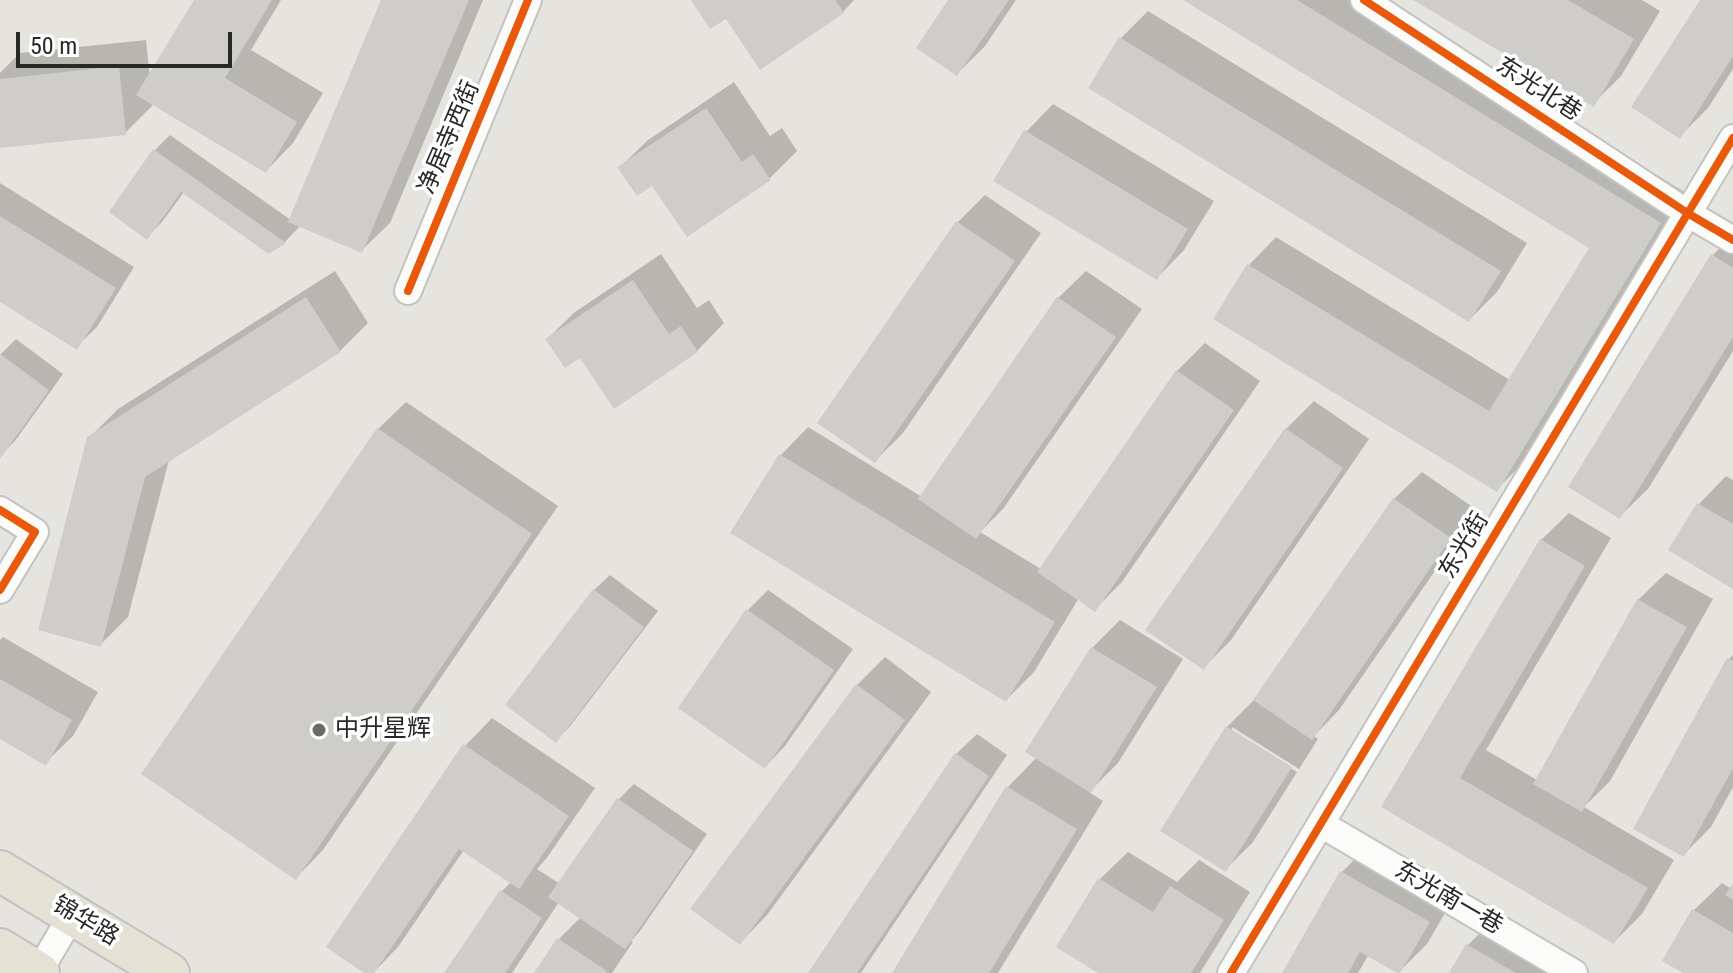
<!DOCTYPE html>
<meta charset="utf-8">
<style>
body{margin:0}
#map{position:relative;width:1733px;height:973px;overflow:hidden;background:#e6e4de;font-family:"Roboto Condensed",sans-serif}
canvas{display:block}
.scale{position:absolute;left:16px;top:32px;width:216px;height:36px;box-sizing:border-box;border:4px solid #282828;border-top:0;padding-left:10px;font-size:24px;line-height:28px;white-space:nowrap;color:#282828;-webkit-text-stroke:6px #fff;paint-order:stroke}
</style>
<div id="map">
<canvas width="1733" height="973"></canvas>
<div class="scale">50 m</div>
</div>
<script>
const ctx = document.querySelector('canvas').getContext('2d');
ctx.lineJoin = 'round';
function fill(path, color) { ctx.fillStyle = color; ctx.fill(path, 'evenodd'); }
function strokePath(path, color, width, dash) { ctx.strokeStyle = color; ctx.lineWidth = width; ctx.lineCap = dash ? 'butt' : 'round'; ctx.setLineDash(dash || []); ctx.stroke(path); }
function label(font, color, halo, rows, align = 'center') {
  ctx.font = font + ' "Roboto Condensed","Noto Sans SC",sans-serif'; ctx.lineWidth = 7; ctx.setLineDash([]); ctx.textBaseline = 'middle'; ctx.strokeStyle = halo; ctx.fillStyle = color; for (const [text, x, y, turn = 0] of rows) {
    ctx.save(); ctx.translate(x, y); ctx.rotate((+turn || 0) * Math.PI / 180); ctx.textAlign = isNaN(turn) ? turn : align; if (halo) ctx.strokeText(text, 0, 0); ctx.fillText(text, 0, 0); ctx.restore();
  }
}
fill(new Path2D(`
 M196 0H281L251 50 323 93 293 143 266 171 154 104 125 133 0 146V73L20 53 146 40 150 77Z
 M383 0H483L390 223 362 250 301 225 285 242 269 252 184 192 162 222 147 237 154 151 170 135 291 220Z
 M694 0H854L843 12 726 16Z
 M950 0H1016L985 46 957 74Z
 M1187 0H1369L1688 194 1524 462 1496 490 1216 318 1249 265 1276 237 1510 380 1592 247Z
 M1417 0H1642L1660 11 1621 76 1593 104Z
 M1702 0H1733V69L1708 108 1680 136Z
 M1148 11 1527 243 1497 292 1469 320 1121 38Z
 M734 82 770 136 782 128 797 151 769 179 653 183 620 167 648 140Z
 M1053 104 1214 201 1184 250 1157 278 1026 132Z
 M0 183 134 267 97 327 76 347 0 299Z
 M985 195 1041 233 903 433 875 461 820 423 958 222Z
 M1733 235V351L1648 489 1620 516 1712 256Z
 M661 254 697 308 709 300 724 323 697 351 580 355 547 339 575 312Z
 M335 271 368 323 340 351 169 460 128 617 101 644 89 438 118 409Z
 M1086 271 1142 309 1003 509 980 532 1041 569 1177 371 1205 343 1260 381 1122 582 1095 609 1079 598 1034 672 1006 700 733 533 781 455 808 427 922 497 1058 298Z
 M16 339 63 374 15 441 0 456V355Z
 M1314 401 1369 439 1231 640 1203 668 1286 429Z
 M406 402 558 506 323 850 296 878 378 429Z
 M1422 472 1477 510 1339 710 1314 736 1318 739 1299 769 1232 727V732L1297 772 1253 842 1225 870 1227 727 1255 699 1394 499Z
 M1726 476 1733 480V587L1671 549 1699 504Z
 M1569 513 1611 538 1486 750 1537 780 1638 600 1666 573 1713 599 1610 781 1584 807 1674 860 1642 914 1614 942 1384 807 1541 540Z
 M610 575 658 611 571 725 556 741 594 590Z
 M768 590 853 649 785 746 765 767 680 708 748 610Z
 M1120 620 1183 659 1118 763 1089 792 1103 801 998 973H894L1008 787 1037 757 1092 648Z
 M3 637 98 692 73 736 45 763 0 737V640Z
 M1733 655V787L1711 827 1684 854 1729 659Z
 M885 657 931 692 767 915 740 943 857 685Z
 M492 718 595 788 546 859 537 869 560 884 618 800 634 784 707 834 640 931 631 941 633 942 612 973H537L559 939 581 917 559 902 512 973H447L502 891 511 882 464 850 398 947 373 973H367L465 746Z
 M977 734 1007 755 861 973H810L956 754Z
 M1370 844 1456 894 1427 944 1399 972 1369 954 1358 973H1284L1342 872Z
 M1128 852 1177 882 1199 860 1250 892 1200 973H1102L1058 946 1100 879Z
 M1722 883 1732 889 1733 887V973H1687L1694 910Z
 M1495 918 1578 973H1452L1468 945Z`), '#0003');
fill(new Path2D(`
 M194 0H272L225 78 297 122 266 173 136 95Z
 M381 0H469L362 253 288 222Z
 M691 0H835L844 13 760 70 726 19 710 29Z
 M948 0H1009L957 76 916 48Z
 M1183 0H1297L1661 223 1497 492 1213 319 1247 264 1489 411 1589 248Z
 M1413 0H1568L1634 39 1594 107Z
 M1700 0H1733V56L1680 139 1631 107Z
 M1119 37 1501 271 1469 322 1088 88Z
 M119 66 126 135 0 148V79Z
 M706 108 742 162 753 154 771 180 687 237 652 186 637 196 617 167Z
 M1024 130 1188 229 1157 280 993 181Z
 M153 149 286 243 269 254 181 192 147 240 109 212Z
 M0 216 116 288 77 350 0 302Z
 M956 221 1015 261 875 463 817 423Z
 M1711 254 1733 268V337L1620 519 1568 487Z
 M633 280 669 334 681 326 698 352 614 409 580 358 565 368 545 339Z
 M306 297 341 352 145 477 101 647 38 630 87 437Z
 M1057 297 1116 337 976 539 918 499Z
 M0 354 49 390 0 459Z
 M1176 370 1234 410 1095 612 1037 572Z
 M377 428 532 534 296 880 141 774Z
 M1285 428 1343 468 1204 670 1145 630Z
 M779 454 1055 622 1006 702 730 533Z
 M1393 498 1451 538 1312 740 1253 700Z
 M1697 503 1733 524V589L1668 550Z
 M1540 539 1585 566 1460 778 1648 888 1614 944 1381 807Z
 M593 589 644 627 556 743 505 705Z
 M1637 599 1687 627 1582 812 1533 784Z
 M746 609 834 670 765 769 678 708Z
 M1091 647 1157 687 1091 793 1025 752Z
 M1727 658 1733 661V768L1684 857 1633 829Z
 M0 679 72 720 46 766 0 739Z
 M856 684 905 720 740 945 690 909Z
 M1226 726 1292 767 1226 872 1160 831Z
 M463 744 569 816 519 889 459 849 374 973H364L326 947Z
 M955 753 989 776 857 973H808Z
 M1006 786 1077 829 989 973H892Z
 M617 798 693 851 625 949 548 897Z
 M1340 871 1430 922 1400 973H1397L1360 952 1348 973H1282Z
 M1098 878 1153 912 1170 886 1224 920 1191 973H1098L1056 947Z
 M1733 883V900L1725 895Z
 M500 890 542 918 505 973H444Z
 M1692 909 1733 933V973H1683L1662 961Z
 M557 938 607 971 605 973H534Z
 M1466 944 1516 973H1449Z`), '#cfcdc9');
const minor = new Path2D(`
 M1364 0 1689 214 1733 240
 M408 291 528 0
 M0 510 35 532 0 590
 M1321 824 1574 973
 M38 973 72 915
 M1231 973 1733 138`);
const primary = new Path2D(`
 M0 871 169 973
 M0 949 39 973`);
strokePath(minor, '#c4c3c3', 30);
strokePath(primary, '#c3c2c0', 44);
strokePath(minor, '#fbfbfa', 26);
strokePath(primary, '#e3e2d4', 40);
strokePath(new Path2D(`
 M1364 0 1689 214 1733 240
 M408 291 528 0
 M0 510 35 532 0 590
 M1231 973 1733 138`), '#e8590c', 8);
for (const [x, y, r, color] of [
 [319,730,8,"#6a6a68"]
]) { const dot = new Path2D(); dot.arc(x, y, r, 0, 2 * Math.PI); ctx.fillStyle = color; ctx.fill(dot); strokePath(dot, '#fff', 3); }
label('24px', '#282828', '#fff', [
 ["东光北巷",1538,90,33],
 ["净居寺西街",450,138,-67],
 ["东光街",1465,546,-59],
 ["东光南一巷",1448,899,30],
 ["锦华路",85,922,31]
]);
label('24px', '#282828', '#fff', [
 ["中升星辉",335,730]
], 'left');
</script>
